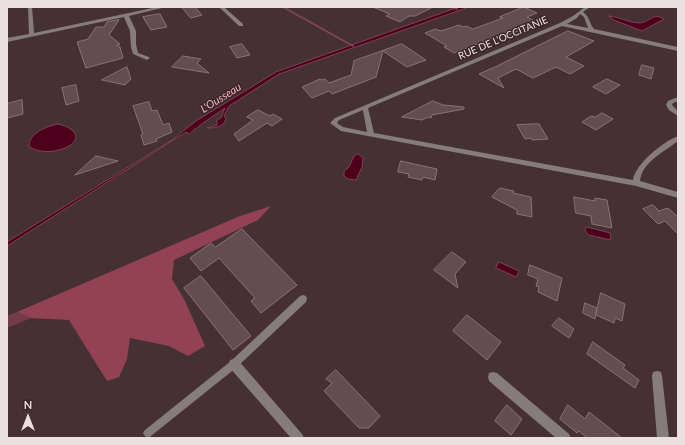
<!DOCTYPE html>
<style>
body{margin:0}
#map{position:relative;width:685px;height:445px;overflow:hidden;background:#453134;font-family:Lato,sans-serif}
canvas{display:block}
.frame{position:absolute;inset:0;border:8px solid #ecdfe0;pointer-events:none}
.north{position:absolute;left:8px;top:397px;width:40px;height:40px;-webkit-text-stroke:3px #3a272a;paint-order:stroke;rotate:0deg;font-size:11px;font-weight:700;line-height:16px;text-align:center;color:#ecdfe0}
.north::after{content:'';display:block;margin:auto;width:14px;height:18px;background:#ecdfe0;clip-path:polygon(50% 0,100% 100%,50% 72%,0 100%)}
</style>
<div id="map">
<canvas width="685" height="445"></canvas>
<div class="frame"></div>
<div class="north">N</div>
</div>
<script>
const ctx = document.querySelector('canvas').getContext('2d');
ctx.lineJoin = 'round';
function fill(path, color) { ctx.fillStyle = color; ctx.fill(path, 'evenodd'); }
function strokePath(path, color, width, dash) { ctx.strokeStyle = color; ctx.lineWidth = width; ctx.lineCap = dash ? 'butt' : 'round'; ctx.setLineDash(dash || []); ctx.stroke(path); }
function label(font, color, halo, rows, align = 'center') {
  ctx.font = font + ' Lato,sans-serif'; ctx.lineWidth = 3; ctx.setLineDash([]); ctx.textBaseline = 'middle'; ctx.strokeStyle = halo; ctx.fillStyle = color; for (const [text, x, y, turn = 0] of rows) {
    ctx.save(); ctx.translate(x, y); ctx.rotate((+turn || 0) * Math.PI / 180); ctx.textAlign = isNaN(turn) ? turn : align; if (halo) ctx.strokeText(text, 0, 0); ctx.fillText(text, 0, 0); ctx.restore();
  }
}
fill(new Path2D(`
 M17 312 31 318 7 328V316Z`), '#733d47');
fill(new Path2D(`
 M271 206 258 220 174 260 172 279 185 301 205 346 188 356 169 346 130 338 127 359 119 377 107 381 69 320 31 318 17 312 240 216Z`), '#924253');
const water = new Path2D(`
 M459 7H469L279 74 229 106 224 116 226 118C225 127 215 128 207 128L217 125V120L221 118 225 108 203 123 189 134 186 132 7 246V242L172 140 196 121 276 72Z
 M609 16C619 17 630 23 640 23 650 22 653 12 664 19L642 31 614 20Z
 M58 124C63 125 68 127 72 130 89 145 45 160 29 146 29 133 47 126 58 124Z
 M358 154 363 158 362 167 356 180 348 179 344 176V171L349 167 354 156Z
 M587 227 610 233 611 240 588 235 585 230Z
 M499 262 519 271 516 277 496 268Z`);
fill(water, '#4d001b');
strokePath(water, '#7d4356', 1);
strokePath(new Path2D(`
 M283 7 353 46
 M451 7 457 9`), '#7d4356', 2);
const building = new Path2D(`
 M182 7H195L202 15 191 18Z
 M373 7H433L415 16H409L400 22 386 16 389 14Z
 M524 7 537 13 527 17 538 23 508 35 505 33 454 53 444 47 447 46 425 33 435 29 441 31 459 25 463 27 466 26 473 29 503 18 500 17Z
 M160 14 167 27 151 30 143 17Z
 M119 20 109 35 120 44 117 45 120 47 123 58 86 68 77 42 88 39 96 27H104L107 22Z
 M568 31 594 41 566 57 584 66 570 74 556 67 533 78 516 69 498 78 504 88 479 74 497 66Z
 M242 44 250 55 237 58 230 47Z
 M402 44 426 60 407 67 383 51 376 77 332 94 329 91 312 98 302 87 320 79 322 80 325 79 329 83 351 75 354 61Z
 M183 56 201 59 197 63 209 73 172 67Z
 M642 65 654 68 651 79 639 75Z
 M127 67 131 79 125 85 102 80Z
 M607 79 620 85 606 94 593 87Z
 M76 85 79 101 66 105 62 88Z
 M22 100 23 114 7 118V104Z
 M433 101 443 105 464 107V109L432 115 431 118 428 117 422 120 402 117Z
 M149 102 152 111 157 110 163 125 169 123 172 132 156 139 157 141 144 145 141 135 143 134 133 106Z
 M258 110 270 116 273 114 282 119 272 126 267 123 239 141 234 134 253 120 247 117Z
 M602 113 613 119 596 130 582 122 591 116 595 117Z
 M539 124 548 139 532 140 531 138 525 139 517 125Z
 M96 156 118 161 75 175Z
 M401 161 437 169 435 180 423 177 422 180 408 177 409 174 398 172Z
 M500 188 514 191 513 193 531 197 532 217 517 214V210L492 197Z
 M574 197 595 201V198L607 200 612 228 592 224 591 216 576 213Z
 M653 205 659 211 668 208 678 217V234L665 221 658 224 643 209Z
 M242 229 297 285 261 313 251 301 255 298 219 258 201 271 190 258 211 243 215 247Z
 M452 252 466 262 455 274 458 288 434 270Z
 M530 265 562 278 557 301 538 292 539 287 536 286 538 279 528 275Z
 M201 276 251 336 233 350 184 288Z
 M601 293 625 304 622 321 615 318 614 323 596 315Z
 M585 303 597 308 595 319 583 313Z
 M467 315 501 342 487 360 453 331Z
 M559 318 574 329 569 338 552 326Z
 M593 342 625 365 623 368 639 380 635 388 587 354Z
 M336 370 380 416 369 428H359L324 391 332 383 326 379Z
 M507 405 522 419 511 435 495 421Z
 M568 405 585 419 589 412 622 438H587L579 431 577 433 560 419Z`);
fill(building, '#624d50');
strokePath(building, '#897275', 1);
fill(new Path2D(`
 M303 295 306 296 307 299 306 302 237 367 151 436 148 438 145 436 143 433 145 430 231 361 300 296Z`), '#867c7d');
fill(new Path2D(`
 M28 7H32L34 33 157 7H166L129 16 136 31V44L138 53 149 57 150 58 147 60 133 54 131 47 130 31 124 17 7 42V38L29 34Z
 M219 7H224L243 24V26H239Z
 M585 7H590L583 12C590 17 589 23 594 29L678 47V51L562 26 368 108 374 133 633 180C635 164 664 141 678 136V141C664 152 642 162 640 181L678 192V198L636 186 341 131 330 123 335 118 560 23 573 16ZM580 14 584 17 588 28 567 24 577 18ZM363 110 367 132 343 127 337 123 339 120Z
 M678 97V101L673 103 672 105 678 111V116L669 110 666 105 668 101Z
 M234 359 238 360 302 434 304 438H291L230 368 229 364 230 360Z
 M657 371 661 372 662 376 669 438H657L652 376 653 372Z
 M493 372 497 373 569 434 571 438H556L489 381 488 377 489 373Z`), '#867c7d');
label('10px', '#ecdfe0', '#3a272a', [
 ["RUE DE L'OCCITANIE",503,38,-23]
]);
label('italic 11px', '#f3adb8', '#3a272a', [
 ["L'Ousseau",221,98,-32]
]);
</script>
